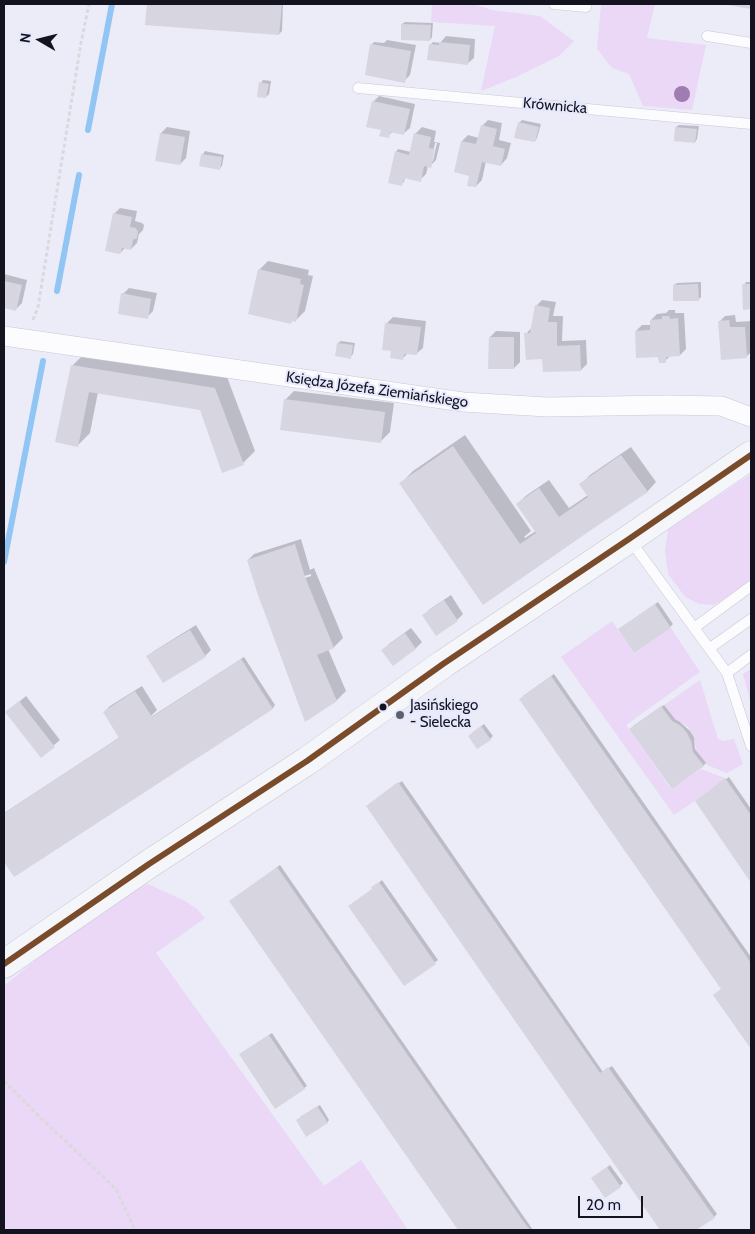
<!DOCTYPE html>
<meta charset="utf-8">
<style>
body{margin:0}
#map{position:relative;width:755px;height:1234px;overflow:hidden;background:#ebecf8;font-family:Cabin,sans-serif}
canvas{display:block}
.frame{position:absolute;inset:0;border:5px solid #131420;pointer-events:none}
.north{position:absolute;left:15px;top:15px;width:50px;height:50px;-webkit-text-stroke:4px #e6e8fd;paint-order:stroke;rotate:278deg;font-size:14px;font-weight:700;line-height:20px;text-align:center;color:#131420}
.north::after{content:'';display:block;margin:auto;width:18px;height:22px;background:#131420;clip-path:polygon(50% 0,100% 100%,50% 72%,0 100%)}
.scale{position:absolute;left:578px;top:1196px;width:65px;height:22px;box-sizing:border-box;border:2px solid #131420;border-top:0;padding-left:6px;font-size:15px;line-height:18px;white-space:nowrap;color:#131420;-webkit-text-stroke:4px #e6e8fd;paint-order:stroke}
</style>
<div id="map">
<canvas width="755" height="1234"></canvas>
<div class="frame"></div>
<div class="north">N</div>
<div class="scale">20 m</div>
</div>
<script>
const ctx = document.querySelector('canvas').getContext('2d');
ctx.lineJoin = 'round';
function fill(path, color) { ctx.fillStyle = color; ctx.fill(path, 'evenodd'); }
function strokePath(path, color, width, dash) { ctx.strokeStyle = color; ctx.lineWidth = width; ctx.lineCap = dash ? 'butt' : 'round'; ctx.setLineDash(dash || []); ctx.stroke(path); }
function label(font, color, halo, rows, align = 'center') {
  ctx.font = font + ' Cabin,sans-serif'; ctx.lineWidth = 4; ctx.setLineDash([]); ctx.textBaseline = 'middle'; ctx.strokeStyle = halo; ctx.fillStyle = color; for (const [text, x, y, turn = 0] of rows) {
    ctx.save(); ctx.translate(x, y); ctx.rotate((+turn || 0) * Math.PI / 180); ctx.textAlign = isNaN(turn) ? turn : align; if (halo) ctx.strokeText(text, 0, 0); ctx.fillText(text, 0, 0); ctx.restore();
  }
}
fill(new Path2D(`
 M432 4H473L492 10 540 16 574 41 559 56 516 77 481 91 495 26 431 22Z
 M601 4H655L647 38 706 45 692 110 643 106 629 74 612 68 597 49Z
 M751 474V580L721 601 713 605 700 604 685 597 668 574 665 551 668 529Z
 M612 621 634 653 671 628 700 672 626 725 671 789 701 769 725 778 695 801 674 815 561 657Z
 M751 669V704L743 674Z
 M700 680 718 739 724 741 734 739 743 764 727 773 707 765 696 750 695 742 688 727 674 718 664 705Z
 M148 884 185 901 197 909 205 918 156 953 324 1186 361 1160 408 1230H4V986L60 940 138 888Z`), '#ead8f6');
fill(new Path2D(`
 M148 4H283L282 31 279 34 147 24Z
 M405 22 433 23 432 37 430 40 402 24Z
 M446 36 475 39 474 58 467 64 430 45 433 42 440 43Z
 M387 40 416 45 410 75 404 81 372 44 374 42 384 43Z
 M263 80 271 81 269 94 266 97 261 83Z
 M379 96 415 104 410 128 403 134 393 131 388 136 382 129 373 102Z
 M488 120 502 123 499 140 511 143 507 158 501 165 486 161 482 180 476 186 471 175 462 141 468 135 479 138 482 126Z
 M522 120 541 124 537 138 535 141 519 123Z
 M679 125 699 126 697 139 695 142 676 127Z
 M167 127 190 131 186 158 180 164 161 133Z
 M422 127 436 131 434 142 440 143 436 160 430 166H428L426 174 420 180 405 177 404 182 401 184 396 152 398 149 411 152 416 133ZM435 143H437L433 161H431Z
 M205 151 224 155 222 166 219 169 201 165 203 154Z
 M120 208 137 211 135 221 142 223 144 225 143 230 139 234 137 243 131 249 125 248 120 253 114 214Z
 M268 261 309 270 308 275 313 276 305 311 296 320 259 270Z
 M4 274 27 280 22 303 16 309 4 306Z
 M701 282V297L698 300 674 285 677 283Z
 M746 282H751V308H744V285Z
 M129 288 157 293 153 311 147 317 123 294Z
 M542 300 556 302 553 316H563L562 341 586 340 587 364 581 370 543 357 526 334 532 327 536 306Z
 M669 310H675V313H684L686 349 680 355H671L665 361 636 331 642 325H651V320L657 314 666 313Z
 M735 315 736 322 751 321V352L746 357 719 322 725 316Z
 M393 317 426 321 423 348 416 354 408 353 402 359 387 323Z
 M496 331 520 332V362L514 368 490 337Z
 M341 341 355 343 353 354 350 357 338 343Z
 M84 354 227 377 255 451 243 463 201 409 98 392 90 433 78 445 72 366Z
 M294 391 394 403 390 432 381 441 285 400Z
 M465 435 531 531 524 537 525 538 536 531 517 504 527 495 549 480 569 508 588 495 581 484 590 475 631 447 656 482 647 492 519 578 401 483 413 471Z
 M301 539 310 570 314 568 343 638 334 647 328 649 346 691 337 700 306 720 248 560 254 554ZM311 574V576L268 590V587Z
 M451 595 463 614 457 620 424 615 430 609Z
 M658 602 673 624 670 627H622Z
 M196 625 211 650 205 656 148 657 154 651Z
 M411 628 422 642 416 648 394 664 383 650 389 644Z
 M244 657 275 705 273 708 15 876 4 859V813L120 737 104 712 110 706 142 686 157 710 151 716V717Z
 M554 674 751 957V1047L715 995 722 989 523 696Z
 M26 696 60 740 41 756 13 707Z
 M664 705 675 719 680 722 690 731 694 738 695 749 706 763 703 766 633 726Z
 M484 724 493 736 490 739 472 733Z
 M729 777 751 809V881L696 801Z
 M402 781 603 1072 612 1066 717 1214 714 1217 694 1230H662L368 806Z
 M280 865 533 1230H459L231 901Z
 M382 880 438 960 405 985 373 889 376 885Z
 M272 1033 307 1086 304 1088 243 1052Z
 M320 1105 329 1120 327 1123 300 1117Z
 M610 1165 623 1183 620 1186 596 1176Z`), '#0003');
strokePath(new Path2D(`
 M88 130 112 4
 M57 291 79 175
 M4 562 43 361`), '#91c6f4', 6);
fill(new Path2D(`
 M147 4H282L279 35 145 25Z
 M727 4H751V9L727 5Z
 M401 24 431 25 430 41 401 40Z
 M439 42 470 45 468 65 427 60 429 44 439 45Z
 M370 44 411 51 405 83 365 75Z
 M259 82 269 84 266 98 257 97Z
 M372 101 410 109 404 135 390 132 389 138 379 136 381 130 366 127Z
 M518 122 539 127 535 142 514 138Z
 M481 125 497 129 493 146 505 149 501 166 482 162 476 187 467 186 469 176 454 172 461 141 476 144Z
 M675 127 697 129 695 143 674 141Z
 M160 133 185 137 180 165 155 161Z
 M414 133 431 137 429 148 435 149 431 168 424 166 421 182 404 178 402 186 388 183 395 151 409 155Z
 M201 154 222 157 220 170 199 166Z
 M113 213 132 217 130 227 136 228 138 232 137 238 133 240 131 250 122 248 120 254 105 251Z
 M258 269 301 279 300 284 304 285 296 322 292 321 291 324 248 314Z
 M4 281 22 285 16 311 4 308Z
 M698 284 699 301H673V285Z
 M742 284H751V309L743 310Z
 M121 293 151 299 148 319 118 314Z
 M535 305 550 308 548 322H557V346L580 345 581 371 543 372 542 359 526 360 524 333H530Z
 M662 316H669L670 319 678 318 680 356 666 357V363H659L658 357 636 358 635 331 650 330V320L662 319Z
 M729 320 730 327H745L747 358 721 360 718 321Z
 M385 323 421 327 417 355 404 354 403 360 390 358 391 351 382 350Z
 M489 337H514V369H488Z
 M337 343 353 345 351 359 335 356Z
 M71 365 215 388 244 465 222 473 200 410 89 392 78 447 55 442Z
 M284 399 385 412 381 443 280 430Z
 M453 446 520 544 536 533 516 504 539 488 559 517 588 497 579 484 621 455 648 492 604 521 483 605 399 483Z
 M295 544 305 577 334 648 317 655 337 701 305 722 257 592 247 560Z
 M444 600 458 621 436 636 422 615Z
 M655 604 671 628 634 653 618 629Z
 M190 630 206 657 163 683 146 656Z
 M405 633 416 649 393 666 381 650Z
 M241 659 273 709 14 877 4 862V813L119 738 103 712 135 691 152 717Z
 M551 676 751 963V1049L713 995 721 989 519 699Z
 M19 701 55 747 41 758 5 712Z
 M661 706 672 721 681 726 687 733 691 741 693 752 704 766 672 789 629 729Z
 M481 726 491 740 477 749 468 736Z
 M725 778 751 815V883L695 801Z
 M398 782 600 1073 608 1067 715 1218 696 1230H660L366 806Z
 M277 867 523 1221 530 1230H458L229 901Z
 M379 882 436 964 404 986 348 906 372 889 371 887Z
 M269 1035 305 1089 275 1109 239 1054Z
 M317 1106 328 1123 306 1137 296 1120Z
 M607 1167 621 1187 605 1198 591 1178Z`), '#d6d5e0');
const lane = new Path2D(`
 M554 4 586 7
 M707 36 751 43
 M358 88 751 124
 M630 540 727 673 751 746
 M694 628 751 586
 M710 648 751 619
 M727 673 751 655`);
const street = new Path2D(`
 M4 336 463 402 547 407 668 405 721 406 751 417`);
const secondary = new Path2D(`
 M4 964 149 864 307 761 443 664 629 539 751 455`);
strokePath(lane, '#c7c8d4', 11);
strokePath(street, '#c7c8d4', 20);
strokePath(secondary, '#c7c8d4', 29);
strokePath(new Path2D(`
 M33 320 38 307 81 43 89 4
 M4 1081 44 1121 116 1189 135 1230`), '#dadade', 3, [4, 2.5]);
strokePath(lane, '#fcfcfe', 10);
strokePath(street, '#fcfcfe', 19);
strokePath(secondary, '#f5f6fa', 28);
strokePath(new Path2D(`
 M4 964 149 864 307 761 443 664 629 539 751 455`), '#7a4b2a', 6);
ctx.fillStyle = '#a07db0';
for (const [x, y] of [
 [682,94]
]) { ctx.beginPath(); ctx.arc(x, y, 8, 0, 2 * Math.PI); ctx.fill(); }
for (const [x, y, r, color] of [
 [383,707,4.5,"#131420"],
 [400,715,5,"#5f606c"]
]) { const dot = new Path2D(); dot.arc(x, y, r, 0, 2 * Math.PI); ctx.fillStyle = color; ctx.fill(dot); strokePath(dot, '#e6e8fd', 2); }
label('15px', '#131420', '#e6e8fd', [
 ["Krównicka",555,106,5],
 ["Księdza Józefa Ziemiańskiego",377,390,8]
]);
label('15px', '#131420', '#e6e8fd', [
 ["Jasińskiego",410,706],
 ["- Sielecka",410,723]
], 'left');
</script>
